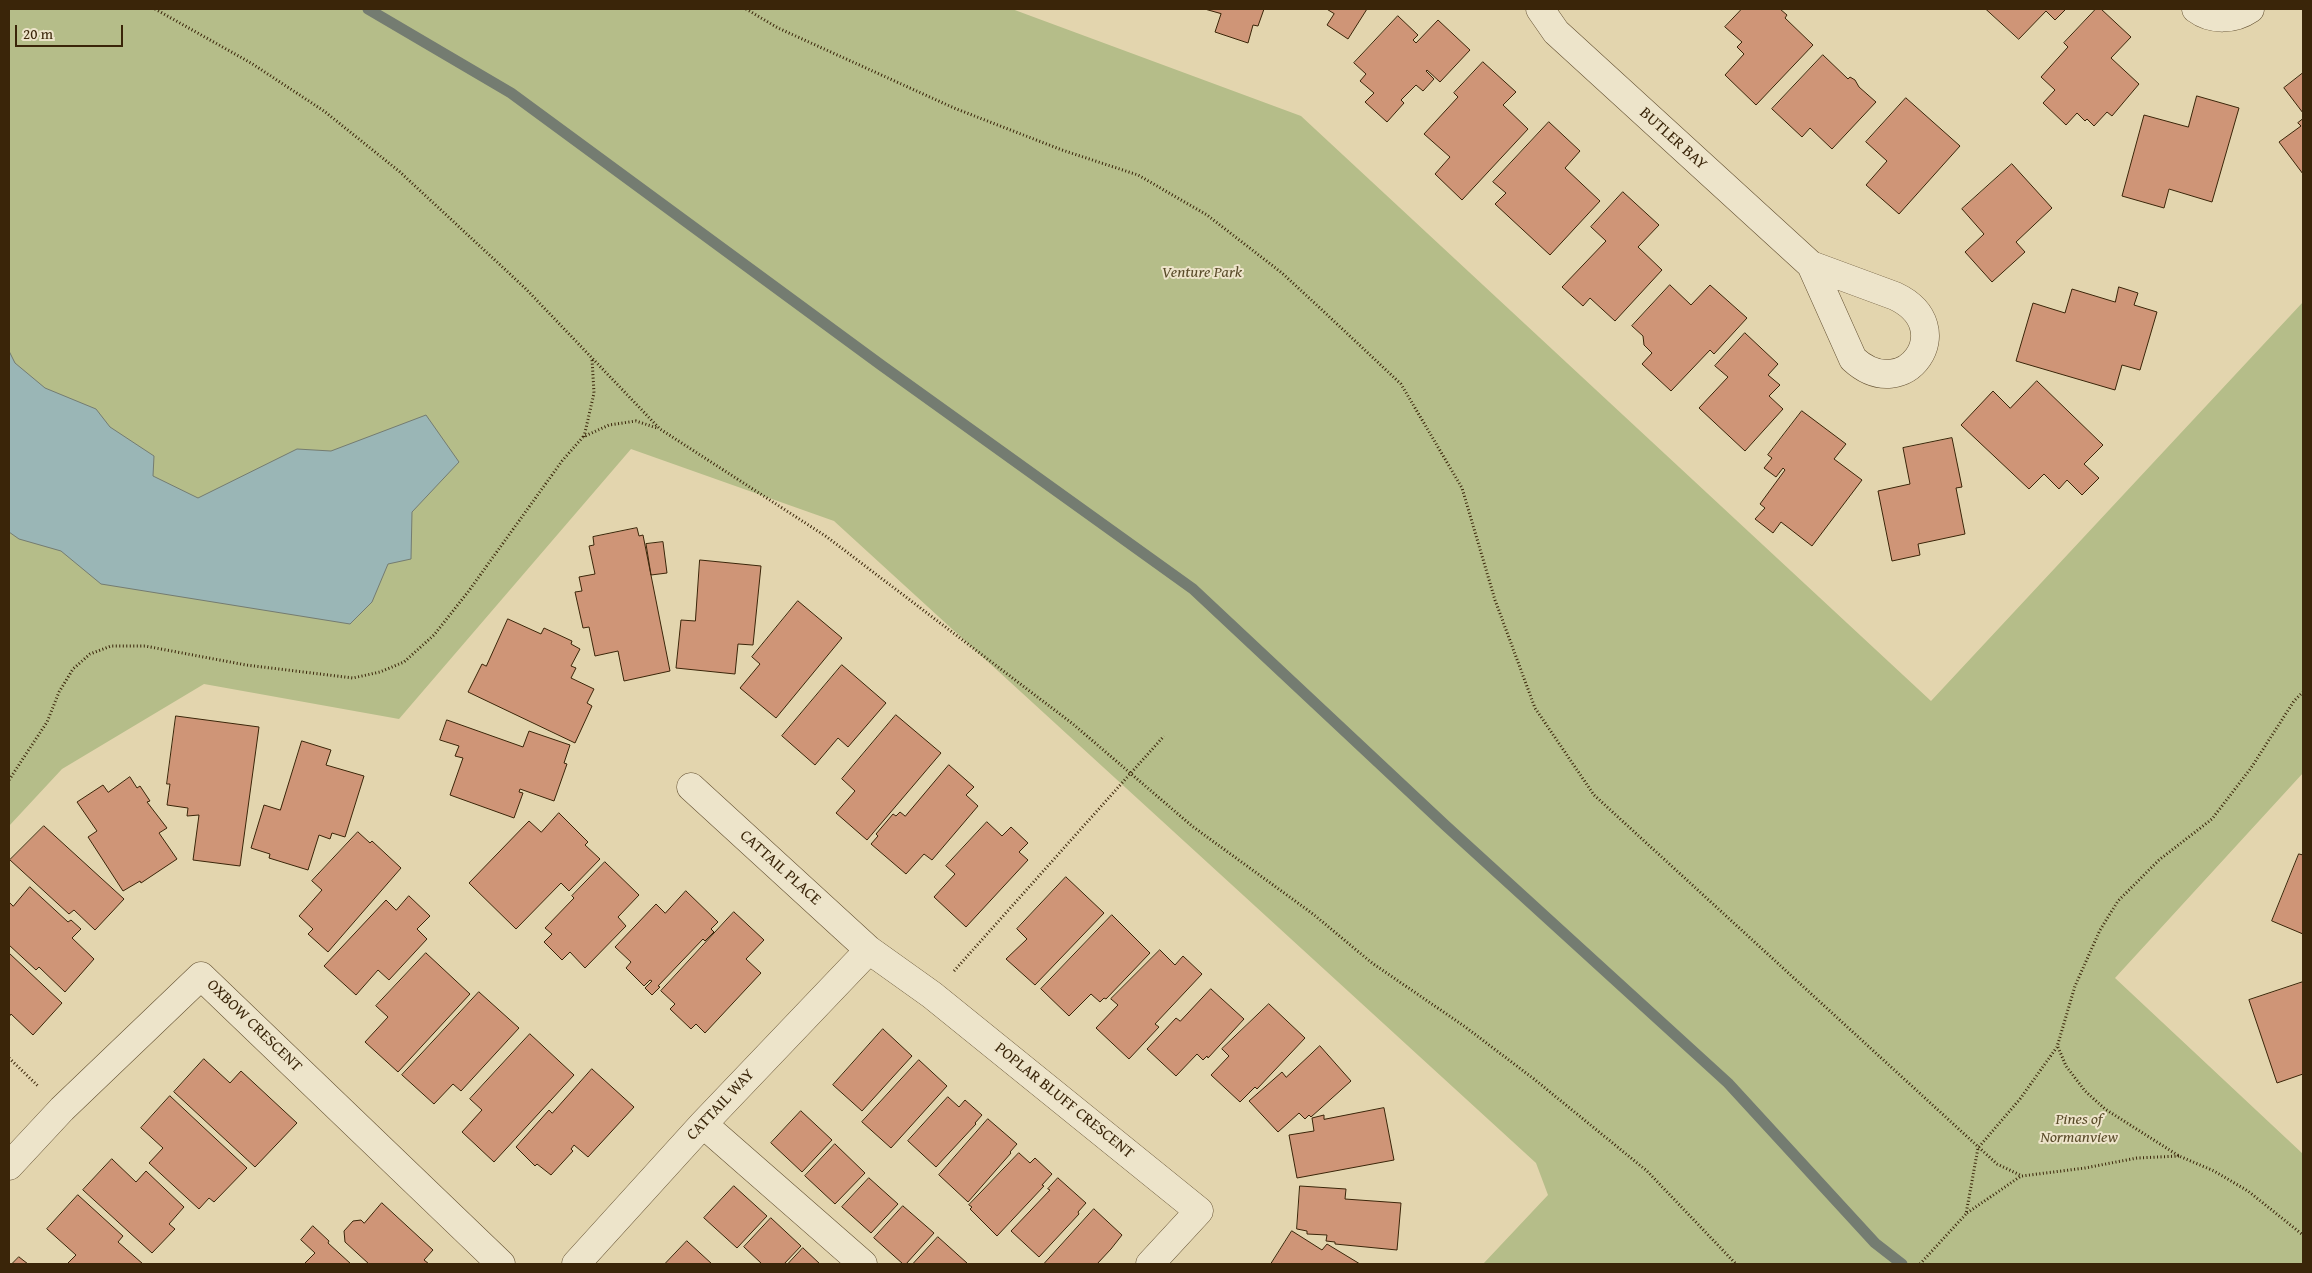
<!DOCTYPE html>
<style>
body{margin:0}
#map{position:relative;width:2312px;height:1273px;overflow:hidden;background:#e3d5ae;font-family:"Gentium Book Plus",serif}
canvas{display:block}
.frame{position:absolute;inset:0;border:10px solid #3a2509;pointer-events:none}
.scale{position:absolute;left:15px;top:25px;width:108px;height:22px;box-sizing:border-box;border:2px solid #3a2509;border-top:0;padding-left:6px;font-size:15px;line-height:18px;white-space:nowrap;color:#3a2509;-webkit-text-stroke:4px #ede4ca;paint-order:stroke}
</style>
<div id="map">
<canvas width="2312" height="1273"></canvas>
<div class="frame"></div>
<div class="scale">20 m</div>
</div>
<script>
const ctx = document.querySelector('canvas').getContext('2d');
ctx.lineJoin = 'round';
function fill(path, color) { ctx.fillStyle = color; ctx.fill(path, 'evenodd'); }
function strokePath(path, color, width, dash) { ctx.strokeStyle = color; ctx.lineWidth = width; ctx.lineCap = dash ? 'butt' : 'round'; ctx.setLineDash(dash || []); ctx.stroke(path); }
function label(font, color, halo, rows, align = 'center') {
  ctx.font = font + ' "Gentium Book Plus",serif'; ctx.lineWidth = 4; ctx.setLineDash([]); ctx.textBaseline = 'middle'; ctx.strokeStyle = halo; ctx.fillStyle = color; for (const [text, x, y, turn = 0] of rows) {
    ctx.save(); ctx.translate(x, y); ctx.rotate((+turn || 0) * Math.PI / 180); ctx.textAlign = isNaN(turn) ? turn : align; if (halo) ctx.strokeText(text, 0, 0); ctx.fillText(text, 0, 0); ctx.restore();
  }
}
fill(new Path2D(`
 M9 9H1012L1301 116 1931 701 2303 302V773L2115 978 2303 1154V1264H1483L1548 1195 1536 1163 834 521 631 449 399 719 204 684 62 769 9 826Z`), '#b5bd89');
const water = new Path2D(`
 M9 351 15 363 45 388 96 409 110 427 154 456 153 476 198 498 297 449 331 451 426 415 459 462 412 512 411 559 388 564 372 602 350 624 101 584 61 551 19 539 9 532Z`);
fill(water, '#9ab6b6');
strokePath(water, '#747c71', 1);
strokePath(new Path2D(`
 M368 9 511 93 881 365 1193 589 1445 825 1728 1083 1875 1243 1902 1264`), '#747c71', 11);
const building = new Path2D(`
 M1205 9H1264L1258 26 1253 25 1248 43 1215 32 1221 14Z
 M1327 9H1367L1348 39 1327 25 1334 14Z
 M1742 9H1780L1787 15 1785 18 1813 45 1756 105 1725 75 1744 54 1737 47 1742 42 1725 27Z
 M1986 9H2066L2055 20 2046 11 2019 39Z
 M2096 9H2101L2131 37 2111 58 2139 84 2112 116 2107 112 2094 126 2087 119 2085 121 2077 113 2066 125 2043 103 2055 90 2041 77 2068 47 2064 43Z
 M1398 16 1418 35 1413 40 1416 43 1438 20 1470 50 1440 82 1427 70 1426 71 1434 79 1423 91 1416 85 1401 100 1404 103 1387 122 1365 102 1374 93 1360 81 1366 74 1354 63Z
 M1823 55 1848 79 1850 77 1855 80 1859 87 1876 102 1832 149 1810 128 1802 137 1772 109Z
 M1483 62 1516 92 1503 105 1528 129 1462 200 1435 174 1450 157 1424 134 1458 97 1454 93Z
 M2303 73V117V113L2284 88Z
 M2197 96 2239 108 2212 202 2169 189 2164 208 2122 196 2144 115 2188 127Z
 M1906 98 1960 146 1899 214 1866 185 1887 161 1866 142Z
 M2303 119V174L2279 142 2301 126 2298 123Z
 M1549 122 1580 151 1565 168 1600 201 1550 255 1495 204 1506 193 1493 182Z
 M2012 164 2052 208 2016 242 2025 252 1992 282 1965 252 1984 234 1962 209Z
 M1623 192 1659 225 1638 247 1662 270 1615 321 1590 298 1583 306 1562 287 1606 241 1591 227Z
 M1670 285 1691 305 1710 285 1747 318 1714 354 1710 350 1671 391 1642 364 1652 353 1644 345 1643 336 1632 326Z
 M2119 287 2138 293 2134 305 2157 312 2140 370 2122 365 2115 390 2016 361 2033 303 2065 313 2072 289 2115 302Z
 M1745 333 1778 364 1768 375 1780 385 1769 396 1783 409 1745 451 1699 408 1728 377 1715 366Z
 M2037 381 2103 445 2084 464 2099 478 2082 495 2067 480 2059 489 2044 474 2029 489 1961 425 1993 391 2010 408Z
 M1802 411 1846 444 1834 459 1862 480 1812 546 1781 522 1773 533 1755 519 1765 508 1760 504 1785 470 1783 468 1776 477 1764 468 1772 458 1768 455Z
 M1952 438 1962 487 1956 488 1965 534 1918 544 1920 555 1892 561 1878 491 1910 484 1903 448Z
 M637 528 639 536 643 535 670 671 624 681 618 651 595 656 589 627 583 628 575 592 582 591 579 577 595 574 589 546 594 545 593 537Z
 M663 542 667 573 651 575 646 544Z
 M700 560 761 566 753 645 738 644 735 674 676 668 681 620 695 621Z
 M798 601 842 638 776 718 740 688 760 664 752 657Z
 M508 619 541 634 544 628 572 641 571 644 580 649 571 666 576 668 571 678 594 689 587 703 592 706 575 743 468 692 482 664 486 666Z
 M842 665 886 703 848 747 838 738 815 765 782 736Z
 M896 715 941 753 867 840 836 813 855 791 842 779Z
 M176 716 259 727 240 866 193 860 199 815 187 816 188 808 167 805 170 784H167Z
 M447 720 523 747 529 731 570 745 564 763 567 764 554 801 520 789 519 792 523 793 514 818 450 795 463 758 455 756 459 746 440 740Z
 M302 741 331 750 326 765 364 776 345 837 332 833 330 839 319 835 308 870 269 858 270 854 251 848 264 805 280 810Z
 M949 765 974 787 966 795 978 806 932 860 924 854 906 874 871 844 878 836 876 834 893 814 896 816 900 812 905 816Z
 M130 777 137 788 140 786 150 801 147 802 167 828 159 833 177 859 141 883 140 881 123 891 88 837 97 831 77 802 103 785 108 792Z
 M559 813 588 842 585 845 600 859 569 891 561 883 516 929 469 883 529 821 541 832Z
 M987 822 1002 836 1011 827 1028 843 1019 852 1028 860 966 927 934 897 955 874 946 866Z
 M44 826 124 899 95 930 74 910 69 914 10 860Z
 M358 832 370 843 372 841 401 868 328 952 308 934 313 929 299 916 322 890 312 881Z
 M2299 854 2303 855V934L2272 921Z
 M605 862 639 895 618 917 626 926 585 968 570 952 562 960 544 942 552 934 545 928 574 898 572 896Z
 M1066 877 1104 913 1035 985 1006 959 1027 939 1017 929Z
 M30 887 68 922 71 920 81 929 72 938 94 959 65 992 39 967 36 970 9 945V902L13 906Z
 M686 891 718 922 711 929 714 932 705 941 703 939 658 986 660 987 652 995 645 988 652 981 650 980 644 986 626 968 631 962 615 947 656 904 665 913Z
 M409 896 430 916 417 929 427 939 389 980 378 970 356 995 324 966 386 900 396 910Z
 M734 912 764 940 746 959 761 973 705 1033 696 1024 691 1029 670 1009 675 1004 661 991Z
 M1112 915 1150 953 1106 999 1104 998 1100 1002 1091 994 1069 1016 1041 989Z
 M1160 950 1175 965 1183 956 1202 974 1155 1024 1159 1027 1129 1059 1096 1028 1118 1005 1111 999Z
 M9 953 62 1003 33 1035 11 1014 9 1017Z
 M426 953 470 994 398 1072 365 1042 388 1017 376 1006Z
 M2303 982V1074L2277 1083 2249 1000Z
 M1211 989 1244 1019 1208 1058 1207 1056 1203 1060 1197 1054 1176 1076 1147 1049 1176 1018 1180 1021Z
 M479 992 519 1028 461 1091 453 1084 434 1104 402 1075Z
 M1269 1004 1305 1038 1257 1089 1255 1087 1240 1102 1211 1075 1229 1056 1222 1049Z
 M883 1029 912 1056 862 1111 833 1085Z
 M530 1034 574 1075 494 1162 462 1132 482 1110 470 1099Z
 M1320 1046 1351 1081 1311 1117 1309 1115 1305 1119 1299 1113 1278 1132 1249 1101 1282 1072 1286 1077Z
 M204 1059 230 1083 241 1071 297 1123 255 1167 174 1092Z
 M919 1060 947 1086 891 1148 862 1122Z
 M592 1069 634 1107 588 1157 574 1145 571 1149 573 1151 551 1175 537 1164 535 1166 516 1147 549 1110 552 1113Z
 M170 1096 247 1168 214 1202 209 1198 199 1209 149 1163 163 1148 141 1128Z
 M948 1097 959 1107 965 1100 982 1115 975 1123 976 1124 936 1167 908 1141Z
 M1384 1108 1394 1160 1297 1178 1289 1135 1314 1131 1312 1118 1324 1115V1119Z
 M801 1111 832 1140 802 1172 771 1143Z
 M988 1119 1017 1144 1010 1152 1011 1153 968 1202 939 1175Z
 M835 1144 865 1173 835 1204 805 1176Z
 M1019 1153 1030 1163 1035 1158 1052 1174 1042 1185 1044 1186 997 1236 970 1209 972 1207 969 1205Z
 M112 1159 136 1182 146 1171 184 1207 169 1224 175 1229 152 1253 83 1190Z
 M869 1178 898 1204 871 1233 842 1207Z
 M1058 1178 1086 1203 1078 1212 1079 1214 1039 1257 1011 1231 1050 1190 1048 1189Z
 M734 1186 767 1216 737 1248 704 1218Z
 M1300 1186 1346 1189 1345 1199 1401 1203 1397 1250 1335 1244V1242L1326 1241 1327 1235 1307 1234V1231L1297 1229Z
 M78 1195 123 1236 118 1242 143 1264H67L76 1255 47 1229Z
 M382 1203 433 1250 424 1260 429 1264H369L345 1242 344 1231 353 1221 361 1220 364 1223Z
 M903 1206 934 1233 906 1264H903L874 1238Z
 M1094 1209 1122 1235 1111 1249 1097 1264H1044Z
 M771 1218 801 1246 784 1264H762L744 1247Z
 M313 1226 329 1241 328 1243 351 1264H304L315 1253 301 1240Z
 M1292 1231 1322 1250 1327 1244 1360 1264H1271Z
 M938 1237 967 1263 966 1264H913Z
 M687 1241 688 1242 712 1264H665Z
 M803 1248 820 1264H788Z
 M19 1257 28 1264H12Z`);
fill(building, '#cf9577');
strokePath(building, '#3a2509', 1);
const minor = new Path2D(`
 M1540 9 1556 32 1811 265 1895 296C1961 327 1905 407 1853 359L1811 265
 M2196 9C2212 21 2234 20 2250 9
 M691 787 869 950 932 995 1199 1211 1150 1264
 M703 1124 863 1264
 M9 1166 62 1109 201 976 501 1264
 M576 1264 703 1124 869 950`);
strokePath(minor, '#645132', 29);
strokePath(new Path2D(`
 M155 9 251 63 324 111 400 172 525 288 660 429 827 537 1073 724 1192 826 1313 914 1372 963 1464 1026 1534 1079 1647 1171 1736 1264
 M746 9 778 28 954 108 1062 150 1138 175 1207 215 1282 273 1321 309 1401 384 1462 488 1495 600 1535 708 1594 795 1997 1164 2022 1176 2085 1168 2137 1158 2179 1156
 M584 437 594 393 592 359
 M9 780 47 722 59 692 73 669 90 654 111 646H145L246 665 353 678 380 672 404 662 434 635 468 592 562 461 583 437 609 425 636 421 657 428
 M954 971 1164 736
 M2058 1047 2066 1066 2085 1091 2105 1109 2179 1156 2214 1171 2248 1191 2303 1235
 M9 1058 39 1087
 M1967 1213 2021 1176
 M1920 1264 1966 1214 1978 1148 2020 1099 2057 1047 2075 986 2100 930 2118 901 2159 860 2212 819 2251 768 2294 701 2303 692`), '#3a2509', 3, [1, 2.5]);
strokePath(minor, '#ede4ca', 28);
label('16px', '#3a2509', '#ede4ca', [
 ["BUTLER BAY",1673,139,42],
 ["CATTAIL PLACE",780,868,42],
 ["OXBOW CRESCENT",254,1026,44],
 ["POPLAR BLUFF CRESCENT",1064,1101,39],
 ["CATTAIL WAY",721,1105,-47]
]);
label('italic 16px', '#594b29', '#ede4ca', [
 ["Venture Park",1202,273],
 ["Pines of",2079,1120],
 ["Normanview",2079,1138]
]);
</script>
